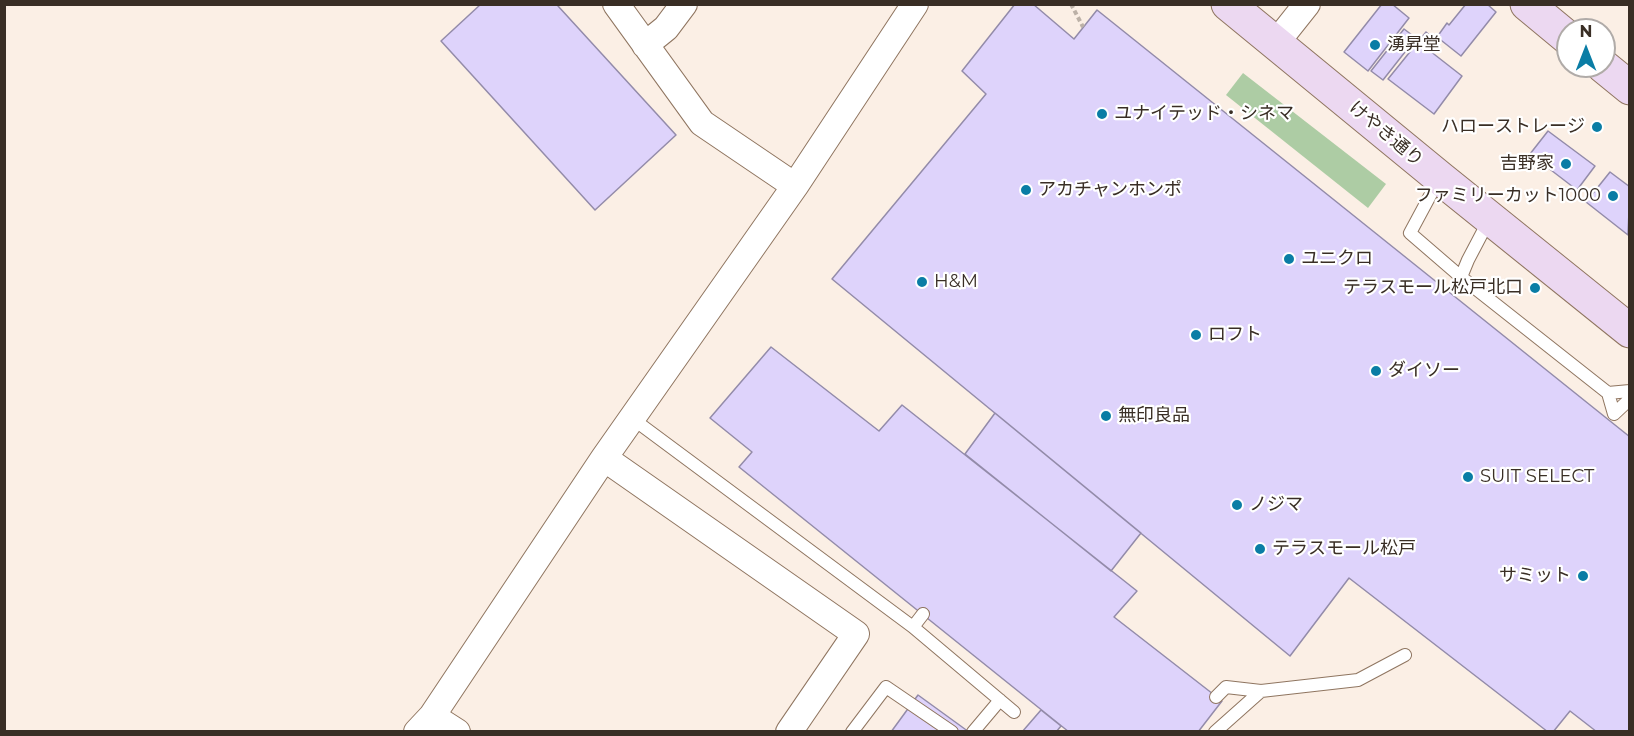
<!DOCTYPE html>
<meta charset="utf-8">
<style>
body{margin:0}
#map{position:relative;width:1634px;height:736px;overflow:hidden;background:#fbefe5;font-family:Montserrat,sans-serif}
canvas{display:block}
.frame{position:absolute;inset:0;border:6px solid #392e25;pointer-events:none}
.north{position:absolute;left:1556px;top:18px;width:60px;height:60px;box-sizing:border-box;background:#fff;border:2px solid #b0aba8;border-radius:50%;rotate:0deg;font-size:16px;font-weight:700;line-height:24px;text-align:center;color:#392e25}
.north::after{content:'';display:block;margin:auto;width:21px;height:27px;background:#0a7da5;clip-path:polygon(50% 0,100% 100%,50% 72%,0 100%)}
</style>
<div id="map">
<canvas width="1634" height="736"></canvas>
<div class="frame"></div>
<div class="north">N</div>
</div>
<script>
const ctx = document.querySelector('canvas').getContext('2d');
ctx.lineJoin = 'round';
function fill(path, color) { ctx.fillStyle = color; ctx.fill(path, 'evenodd'); }
function strokePath(path, color, width, dash) { ctx.strokeStyle = color; ctx.lineWidth = width; ctx.lineCap = dash ? 'butt' : 'round'; ctx.setLineDash(dash || []); ctx.stroke(path); }
function label(font, color, halo, rows, align = 'center') {
  ctx.font = font + ' Montserrat,"Noto Sans JP",sans-serif'; ctx.lineWidth = 4.5; ctx.setLineDash([]); ctx.textBaseline = 'middle'; ctx.strokeStyle = halo; ctx.fillStyle = color; for (const [text, x, y, turn = 0] of rows) {
    ctx.save(); ctx.translate(x, y); ctx.rotate((+turn || 0) * Math.PI / 180); ctx.textAlign = isNaN(turn) ? turn : align; if (halo) ctx.strokeText(text, 0, 0); ctx.fillText(text, 0, 0); ctx.restore();
  }
}
fill(new Path2D(`
 M1243 73 1386 184 1368 208 1226 95Z`), '#adcca4');
const building = new Path2D(`
 M481 4H559L558 6 676 135 595 210 441 41Z
 M1015 4H1033L1074 39 1097 10 1630 437 1629 732H1597L1570 711 1553 732H1548L1349 578 1290 656 832 279 986 94 962 71Z
 M1382 4H1392L1409 18 1368 71 1344 52Z
 M1466 4H1487L1496 12 1461 56 1437 37 1447 23 1449 25Z
 M1404 29 1416 38 1383 80 1371 71Z
 M1426 32 1438 42 1430 51 1462 76 1434 114 1388 79Z
 M1548 131 1595 166 1577 190 1530 154Z
 M1610 172 1630 187 1628 235 1586 202Z
 M771 347 879 431 902 405 1137 591 1114 617 1222 701 1198 732H1069L739 467 752 452 710 418Z
 M995 413 1141 533 1111 571 965 454Z
 M918 695 969 732H891Z
 M1041 710 1061 726 1056 732H1022Z`);
fill(building, '#ded3fb');
strokePath(building, '#938ba9', 1.5);
const lane = new Path2D(`
 M1439 179 1410 233 1461 277 1468 260 1489 220
 M1461 277 1608 393
 M1630 391 1608 393 1614 414 1630 399
 M633 419 913 627 1014 712
 M913 627 923 614
 M1216 697 1226 687 1261 691
 M852 732 886 687 952 732
 M973 732 1000 700
 M1215 732 1261 691 1358 680 1405 655`);
const street = new Path2D(`
 M616 4 702 123 795 186
 M1276 43 1307 4
 M645 45 666 28 684 4
 M604 458 856 634 789 732
 M432 716 457 732
 M417 732 432 716 604 458 795 186 915 4`);
const secondary = new Path2D(`
 M1228 4 1440 178 1630 331
 M1527 4 1568 38
 M1603 66 1630 88`);
strokePath(lane, '#8f7560', 14);
strokePath(street, '#8f7560', 28);
strokePath(secondary, '#8f7560', 35);
strokePath(new Path2D(`
 M1071 4 1083 27`), '#bcb1a7', 4, [4.5, 3]);
strokePath(lane, '#fff', 12);
strokePath(street, '#fff', 26);
strokePath(secondary, '#ecd8f1', 33);
for (const [x, y, r, color] of [
 [1375,45,6,"#0a7da5"],
 [1102,114,6,"#0a7da5"],
 [1597,127,6,"#0a7da5"],
 [1566,164,6,"#0a7da5"],
 [1026,190,6,"#0a7da5"],
 [1613,196,6,"#0a7da5"],
 [1289,259,6,"#0a7da5"],
 [922,282,6,"#0a7da5"],
 [1535,288,6,"#0a7da5"],
 [1196,335,6,"#0a7da5"],
 [1376,371,6,"#0a7da5"],
 [1106,416,6,"#0a7da5"],
 [1468,477,6,"#0a7da5"],
 [1237,505,6,"#0a7da5"],
 [1260,549,6,"#0a7da5"],
 [1583,576,6,"#0a7da5"]
]) { const dot = new Path2D(); dot.arc(x, y, r, 0, 2 * Math.PI); ctx.fillStyle = color; ctx.fill(dot); strokePath(dot, '#fff', 2); }
label('18px', '#392e25', '#fff', [
 ["湧昇堂",1387,45],
 ["ユナイテッド・シネマ",1114,114],
 ["ハローストレージ",1585,127,"right"],
 ["吉野家",1554,164,"right"],
 ["アカチャンホンポ",1038,190],
 ["ファミリーカット1000",1601,196,"right"],
 ["ユニクロ",1301,259],
 ["H&M",934,282],
 ["テラスモール松戸北口",1523,288,"right"],
 ["ロフト",1208,335],
 ["ダイソー",1388,371],
 ["無印良品",1118,416],
 ["SUIT SELECT",1480,477],
 ["ノジマ",1249,505],
 ["テラスモール松戸",1272,549],
 ["サミット",1571,576,"right"]
], 'left');
label('18px', '#392e25', '#fff', [
 ["けやき通り",1386,134,40]
]);
</script>
